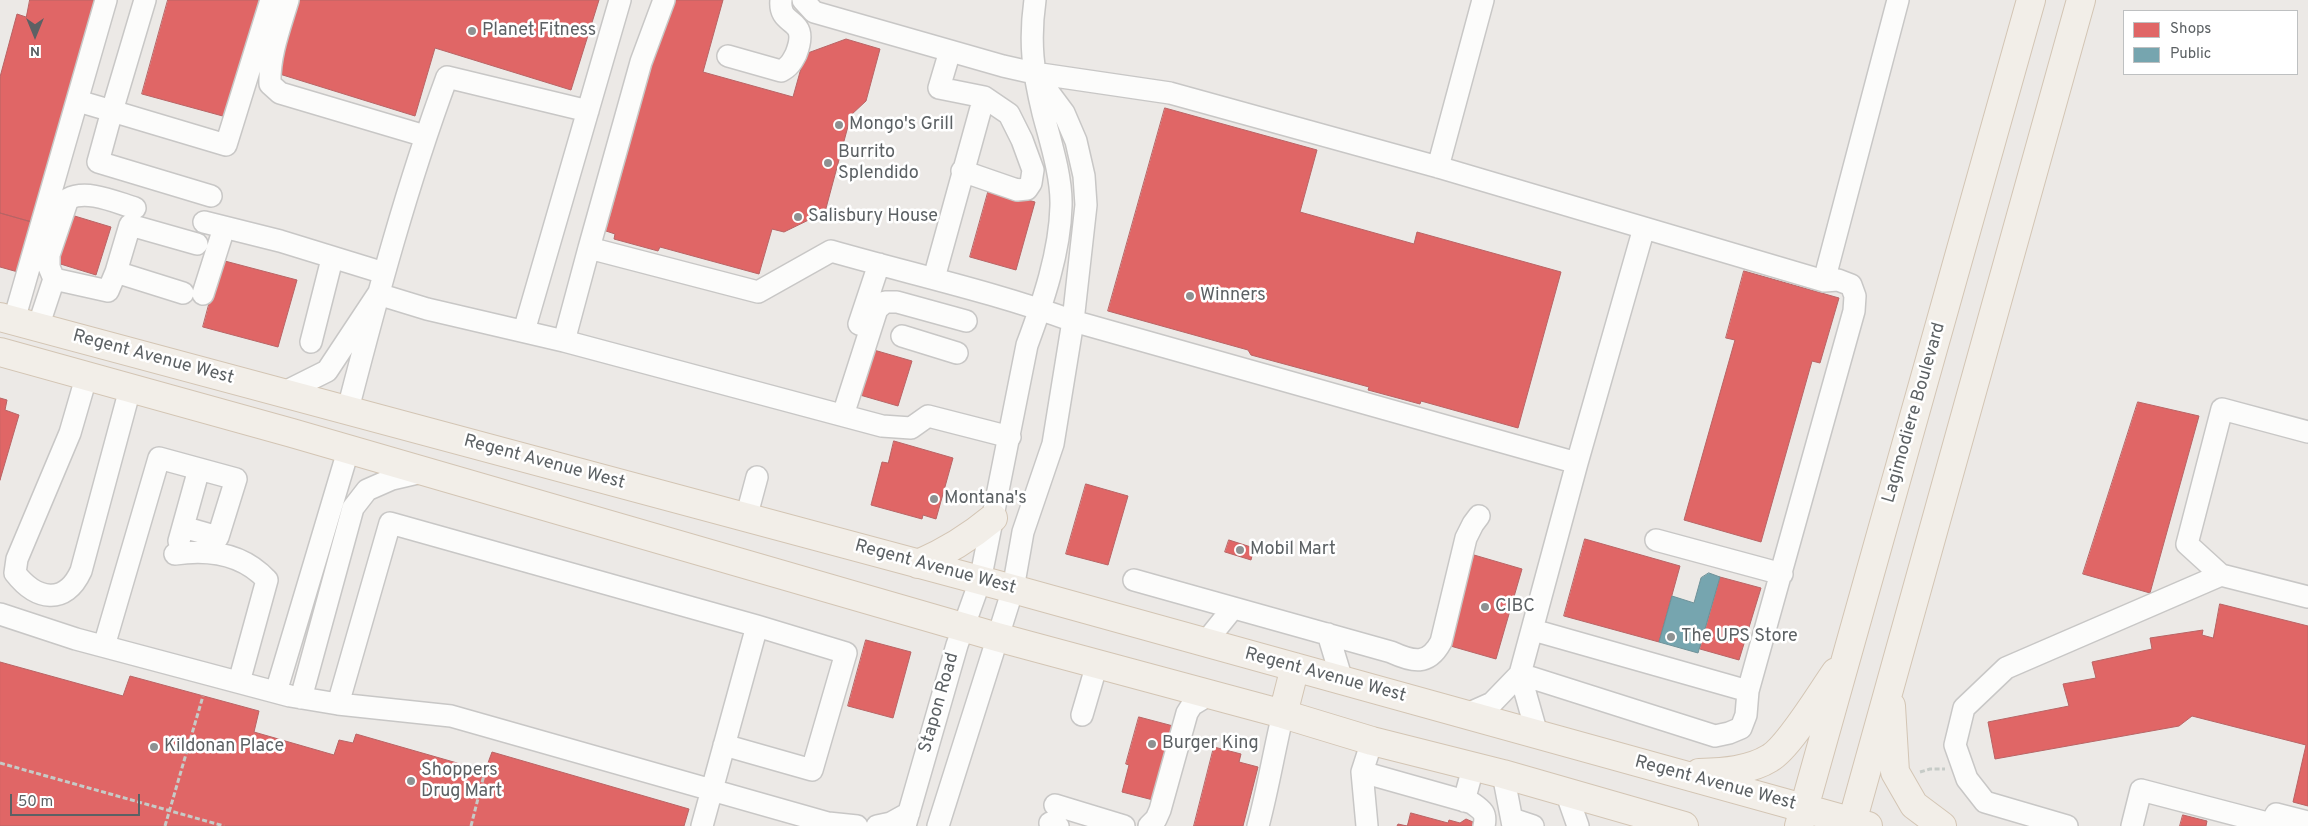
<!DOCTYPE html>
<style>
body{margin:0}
#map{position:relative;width:2308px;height:826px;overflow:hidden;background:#ece9e6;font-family:Overpass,sans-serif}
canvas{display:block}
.legend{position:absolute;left:2123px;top:10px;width:175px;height:65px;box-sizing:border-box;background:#fff;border:1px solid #bec0c1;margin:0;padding:6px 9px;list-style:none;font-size:15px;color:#5c6164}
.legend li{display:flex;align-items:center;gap:10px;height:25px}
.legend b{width:25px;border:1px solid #bec0c1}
.north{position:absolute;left:10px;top:10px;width:50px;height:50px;-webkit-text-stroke:4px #fff;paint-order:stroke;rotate:180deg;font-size:14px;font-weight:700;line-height:20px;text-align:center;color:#5c6164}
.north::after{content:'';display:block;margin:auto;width:18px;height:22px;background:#5c6164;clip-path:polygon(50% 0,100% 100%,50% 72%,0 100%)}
.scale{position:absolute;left:10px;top:794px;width:130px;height:22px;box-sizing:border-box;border:2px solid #5c6164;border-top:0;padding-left:6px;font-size:15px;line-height:18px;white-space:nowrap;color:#5c6164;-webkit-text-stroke:4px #fff;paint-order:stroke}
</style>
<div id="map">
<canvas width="2308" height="826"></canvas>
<ul class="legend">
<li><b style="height:14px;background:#e06666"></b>Shops</li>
<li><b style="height:14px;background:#76a5af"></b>Public</li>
</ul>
<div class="north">N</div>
<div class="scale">50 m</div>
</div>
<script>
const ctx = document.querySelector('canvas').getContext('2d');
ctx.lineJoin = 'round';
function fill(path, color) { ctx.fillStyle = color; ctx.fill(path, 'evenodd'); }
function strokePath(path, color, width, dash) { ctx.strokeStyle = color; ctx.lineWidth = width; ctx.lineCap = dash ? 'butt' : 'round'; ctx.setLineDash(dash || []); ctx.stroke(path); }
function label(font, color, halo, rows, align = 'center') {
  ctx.font = font + ' Overpass,sans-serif'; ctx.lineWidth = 5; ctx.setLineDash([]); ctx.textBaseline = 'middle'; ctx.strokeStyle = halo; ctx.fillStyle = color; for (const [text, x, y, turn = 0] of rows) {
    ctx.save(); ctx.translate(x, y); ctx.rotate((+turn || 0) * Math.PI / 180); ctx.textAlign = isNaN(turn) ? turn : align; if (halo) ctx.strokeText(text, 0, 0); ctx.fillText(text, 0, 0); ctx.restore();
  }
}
const shops = new Path2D(`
 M30 0H97L35 223 0 213V77L17 14 26 17Z
 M168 0H262L230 118 142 94Z
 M296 0H599L571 90 435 48 415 116 273 72Z
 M670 0H723L703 72 793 97 805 54 846 39 880 49 866 101 851 115 825 212 784 232 772 229 759 274 660 247 658 251 614 239 615 234 606 231Z
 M1165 108 1317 150 1300 212 1414 244 1417 232 1561 272 1518 428 1421 401 1420 404 1368 390 1369 387 1251 355 1248 350 1108 311Z
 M989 189 1035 202 1016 270 970 257Z
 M0 213 32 222 18 272 0 267Z
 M68 214 111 227 96 275 54 262Z
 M221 260 297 280 278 347 203 327Z
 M1744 271 1839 298 1820 363 1812 361 1761 542 1684 520 1735 340 1726 338Z
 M867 348 912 361 898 406 853 393Z
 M0 398 7 400 5 410 19 415 0 480Z
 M2138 402 2199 416 2150 593 2083 574Z
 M894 441 953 458 936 519 923 515 922 519 871 505 882 462 888 463Z
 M1086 484 1128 496 1108 565 1066 554Z
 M1585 539 1680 566 1659 642 1564 616Z
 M1229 540 1254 548 1251 560 1225 552Z
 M1474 555 1522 569 1496 659 1447 645Z
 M1720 577 1761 588 1739 660 1700 649Z
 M2220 604 2308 626V806L2293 802 2306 745 2192 716 2179 726 1995 759 1988 722 2069 706 2063 684 2096 678 2092 662 2152 649 2150 638 2203 630 2202 635 2213 638Z
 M866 640 911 652 893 718 848 706Z
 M0 662 123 696 130 676 259 711 254 732 334 755 339 740 353 743 356 734 485 771 492 752 689 809 684 826H0Z
 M1139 717 1177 727 1157 801 1122 792 1129 765 1126 764Z
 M1214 747 1241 754 1239 762 1258 767 1243 826H1194Z
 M1411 813 1448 823 1449 820 1460 823 1466 819 1473 822 1475 826H1397L1398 824 1407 826Z
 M2183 815 2207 821 2206 826H2180Z`);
fill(shops, '#e06666');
strokePath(shops, '#b86465', 1);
const public = new Path2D(`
 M1709 573 1720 577 1698 653 1659 642 1672 596 1694 603 1701 578Z`);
fill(public, '#76a5af');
strokePath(public, '#6e9198', 1);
const minor = new Path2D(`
 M145 0 112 111 226 145 271 0
 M288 0C280 27 269 55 270 84L280 93 425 136
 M803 0 814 12 1003 66 1034 73 1170 93 1438 167 1824 281 1838 280 1851 285 1855 296 1854 311 1748 691 1746 715 1741 728 1729 733 1715 736 1520 674
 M950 51 939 88 984 97 1009 114 1022 140 1033 170 1031 183 1027 189 1017 190 962 171
 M728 56 781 71C789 67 792 62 796 54 811 15 778 29 781 0
 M78 101 112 111 98 162 211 196
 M1438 167 1483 0
 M204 222 280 241 384 273
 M589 248 641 62 664 0
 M934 278 984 97
 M54 279 49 267V255L68 199C87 189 115 202 135 208
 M1824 281 1898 0
 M183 293 116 272 130 225 197 244
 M203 294 224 228
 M14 320 106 0
 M859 324 879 264
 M38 327 54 279 108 291 116 272
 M524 331 620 0
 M902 336 957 353
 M311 342 332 259
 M86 378 70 433 17 559 15 573C36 600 65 606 81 571L130 389
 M285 392 327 371 378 294 427 309 564 341
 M348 409C377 297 407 185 447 77L588 111
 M843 415 877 309 885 302H897L966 321
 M2308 432 2222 409 2187 544 2221 575 2308 597
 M1010 437 928 416 911 428 882 426 564 341 589 248 758 292 831 251C911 274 994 292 1073 321L1577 463
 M746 518 757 477
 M1656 540 1782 574
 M179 541 199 469
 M175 554C209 549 243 554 267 580
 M1134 580 1391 652C1413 662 1428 666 1441 642L1466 538 1473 524 1479 516
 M0 614 76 639 290 696 338 704 451 716 828 823 857 826
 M1533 630 1748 691
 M1328 634 1342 680
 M1204 644 1233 608
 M104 646 159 458 236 479 218 537 183 527
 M1520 674 1537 734
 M239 682 267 580
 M276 692 348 451
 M301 698 353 508 367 490 392 479 422 472
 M338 704 390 523 757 626 846 653 812 770 724 745
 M1082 715 1097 664
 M1465 715 1492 703 1520 674 1577 463 1644 228
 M1362 772 1472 803C1482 810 1487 813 1484 826
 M1503 774 1513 826
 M1566 792 1578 826
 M1464 801 1473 768
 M1055 805 1124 826
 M1512 819 1533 826
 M1050 823 1058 826
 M702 826 757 626
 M877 826 891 823 909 813
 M905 826 957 645 980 581 1027 345C1043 302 1060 252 1061 206 1062 177 1050 140 1043 113 1033 72 1029 42 1035 0
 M938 826 1013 589 1023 532 1053 444 1073 321 1086 205 1084 176 1076 141 1064 113 1038 78
 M1149 826 1156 819 1160 810 1187 713 1192 705 1210 694
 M1258 826C1268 789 1274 751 1283 714
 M1367 826 1362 772 1372 741
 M2067 826 1985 802 1967 779 1955 745 1964 708 2006 668 2221 575
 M2132 826 2141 790 2271 824
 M2270 826 2276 814 2308 822`);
const major = new Path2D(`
 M0 317 1013 589 1868 826
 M0 352 292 433 997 637 1283 714 1372 741 1503 774 1684 826
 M918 564C946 552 969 538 993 518
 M1891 706 1895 772 1914 805 1942 826
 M1283 714 1295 667
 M1699 773C1723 772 1749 771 1770 758 1789 747 1821 693 1836 672
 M1799 826 2031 0
 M1851 826 2081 0`);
strokePath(minor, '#c8c7c6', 24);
strokePath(major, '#d3c5b4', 30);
strokePath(new Path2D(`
 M0 763 224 826
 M1920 772 1930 769H1945
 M165 826 203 696
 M471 826 485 771`), '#c6cbc7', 3, [5, 2.5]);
strokePath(minor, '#fcfcfb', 21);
strokePath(major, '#f2eee8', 28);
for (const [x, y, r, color] of [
 [472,31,5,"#8e9192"],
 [839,125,5,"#8e9192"],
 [828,163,5,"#8e9192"],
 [798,217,5,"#8e9192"],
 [1190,296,5,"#8e9192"],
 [934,499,5,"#8e9192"],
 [1240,550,5,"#8e9192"],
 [1485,607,5,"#8e9192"],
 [1671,637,5,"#8e9192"],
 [1152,744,5,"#8e9192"],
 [154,747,5,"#8e9192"],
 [411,781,5,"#8e9192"]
]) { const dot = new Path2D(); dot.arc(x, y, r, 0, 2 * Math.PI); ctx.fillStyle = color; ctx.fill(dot); strokePath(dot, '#fff', 2); }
label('18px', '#5c6164', '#fff', [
 ["Planet Fitness",482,31],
 ["Mongo's Grill",849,125],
 ["Burrito",838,153],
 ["Splendido",838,174],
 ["Salisbury House",808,217],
 ["Winners",1200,296],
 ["Montana's",944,499],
 ["Mobil Mart",1250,550],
 ["CIBC",1495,607],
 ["The UPS Store",1681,637],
 ["Burger King",1162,744],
 ["Kildonan Place",164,747],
 ["Shoppers",421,771],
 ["Drug Mart",421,792]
], 'left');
label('18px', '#5c6164', '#fff', [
 ["Regent Avenue West",153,358,15],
 ["Lagimodiere Boulevard",1915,413,-74],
 ["Regent Avenue West",544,463,15],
 ["Regent Avenue West",935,568,15],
 ["Regent Avenue West",1325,676,15],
 ["Stapon Road",940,703,-74],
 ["Regent Avenue West",1715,784,15]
]);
</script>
